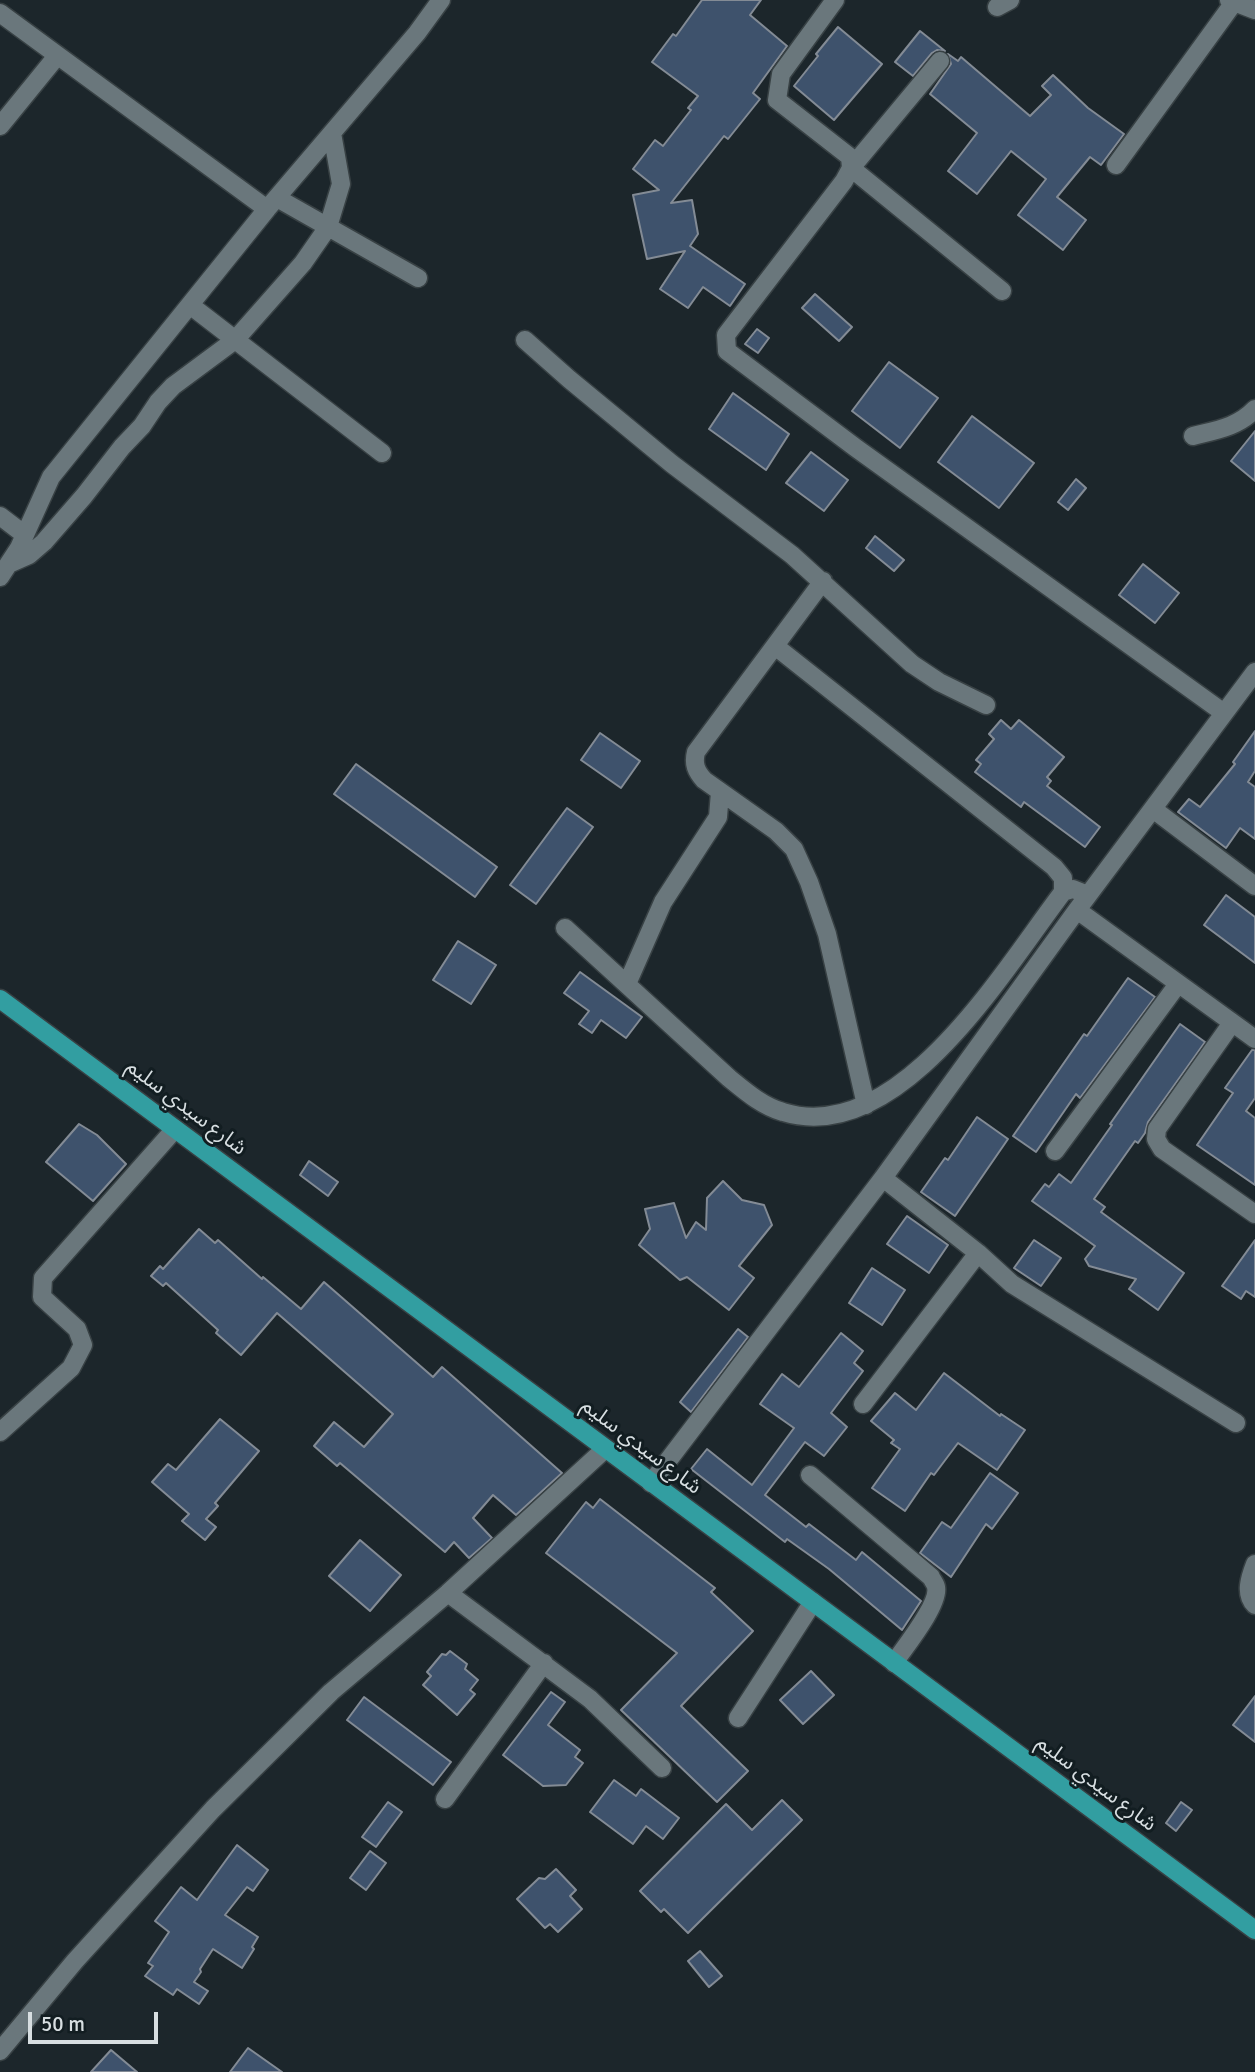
<!DOCTYPE html>
<meta charset="utf-8">
<style>
body{margin:0}
#map{position:relative;width:1255px;height:2072px;overflow:hidden;background:#1c262b;font-family:Signika,sans-serif}
canvas{display:block}
.scale{position:absolute;left:28px;top:2012px;width:130px;height:32px;box-sizing:border-box;border:4px solid #d7dee1;border-top:0;padding-left:9px;font-size:21px;line-height:24px;white-space:nowrap;color:#d7dee1;-webkit-text-stroke:5px #121d21;paint-order:stroke}
</style>
<div id="map">
<canvas width="1255" height="2072"></canvas>
<div class="scale">50 m</div>
</div>
<script>
const ctx = document.querySelector('canvas').getContext('2d');
ctx.lineJoin = 'round';
function fill(path, color) { ctx.fillStyle = color; ctx.fill(path, 'evenodd'); }
function strokePath(path, color, width, dash) { ctx.strokeStyle = color; ctx.lineWidth = width; ctx.lineCap = dash ? 'butt' : 'round'; ctx.setLineDash(dash || []); ctx.stroke(path); }
function label(font, color, halo, rows, align = 'center') {
  ctx.font = font + ' Signika,"Noto Sans Arabic",sans-serif'; ctx.lineWidth = 6; ctx.setLineDash([]); ctx.textBaseline = 'middle'; ctx.strokeStyle = halo; ctx.fillStyle = color; for (const [text, x, y, turn = 0] of rows) {
    ctx.save(); ctx.translate(x, y); ctx.rotate((+turn || 0) * Math.PI / 180); ctx.textAlign = isNaN(turn) ? turn : align; if (halo) ctx.strokeText(text, 0, 0); ctx.fillText(text, 0, 0); ctx.restore();
  }
}
const building = new Path2D(`
 M702 0H761L750 15 787 46 753 93 760 99 728 139 724 136 671 203 692 200 698 234 690 246 745 284 730 306 703 287 688 308 660 289 685 251 647 259 633 195 659 190 633 169 655 140 663 146 691 110 688 108 698 96 652 62 673 34 676 36Z
 M838 27 882 64 834 120 794 86 818 56 816 54Z
 M920 31 945 51 937 50 932 53 913 76 895 62Z
 M948 54 958 61 961 57 1030 116 1051 95 1042 86 1053 75 1088 108 1124 134 1101 165 1090 157 1057 197 1086 220 1063 250 1018 215 1046 179 1011 151 977 194 948 171 977 133 930 94 951 64Z
 M815 294 852 327 839 341 802 308Z
 M757 329 769 338 758 353 745 344Z
 M889 362 938 398 900 448 852 411Z
 M733 393 789 434 766 470 709 429Z
 M972 416 1034 463 999 508 938 462Z
 M1255 431V481L1231 461Z
 M811 452 848 480 824 511 786 483Z
 M1076 479 1086 488 1068 510 1058 502Z
 M875 536 904 560 894 571 866 548Z
 M1143 564 1179 593 1155 623 1119 595Z
 M1001 720 1011 729 1019 720 1064 757 1047 777 1051 781 1047 786 1100 827 1085 847 1024 802 1021 807 975 772 981 764 976 760 994 739 989 734Z
 M1255 731V771L1248 782 1255 787V839L1240 828 1226 848 1178 812 1189 799 1200 807 1235 764 1233 762Z
 M600 733 640 761 621 788 581 760Z
 M356 764 497 867 475 897 334 794Z
 M567 808 593 827 536 904 510 885Z
 M1226 895 1255 917V963L1204 925Z
 M458 941 496 965 471 1004 433 980Z
 M580 972 642 1017 626 1038 601 1020 592 1033 579 1024 589 1011 564 993Z
 M1128 978 1155 997 1080 1098 1076 1094 1036 1152 1013 1136 1084 1034 1087 1036Z
 M1180 1024 1205 1042 1148 1122 1145 1133 1138 1143 1135 1141 1094 1199 1105 1207 1101 1212 1184 1273 1158 1310 1129 1289 1136 1279 1089 1266 1085 1259 1095 1246 1032 1201 1045 1184 1049 1187 1059 1174 1071 1183 1112 1125 1110 1124Z
 M1252 1050H1255V1098L1246 1111 1255 1118V1185L1197 1145 1233 1093 1225 1088Z
 M977 1117 1008 1139 955 1216 921 1192 945 1158 948 1160Z
 M79 1124 97 1135 126 1164 93 1201 46 1162Z
 M309 1161 338 1182 328 1196 300 1175Z
 M723 1181 742 1200 764 1205 772 1225 739 1266 754 1278 729 1310 687 1277 680 1280 639 1245 650 1229 645 1209 674 1203 686 1238 696 1222 706 1230 707 1198Z
 M907 1216 948 1245 929 1273 887 1244Z
 M199 1229 215 1243 218 1240 262 1279 263 1277 301 1309 324 1282 433 1377 442 1367 562 1473 516 1515 493 1495 473 1518 492 1538 469 1558 454 1542 445 1552 340 1463 337 1466 314 1446 334 1422 364 1447 393 1414 277 1313 241 1355 216 1333 218 1330 166 1283 163 1286 151 1276 160 1266 163 1269Z
 M1034 1240 1061 1258 1041 1286 1014 1268Z
 M1255 1240V1297L1246 1291 1241 1299 1222 1286Z
 M872 1268 905 1290 882 1325 849 1303Z
 M738 1329 748 1337 691 1412 680 1402Z
 M841 1333 863 1351 854 1363 863 1371 831 1413 847 1427 824 1456 805 1442 765 1495 806 1527 809 1524 856 1560 862 1552 921 1601 902 1630 829 1569 787 1539 785 1542 691 1469 707 1449 752 1485 794 1428 760 1404 782 1374 799 1387Z
 M944 1373 1000 1416 1001 1414 1025 1430 997 1470 958 1443 934 1475 931 1473 905 1511 872 1488 900 1449 891 1443 894 1440 871 1421 895 1393 916 1410Z
 M220 1419 259 1451 215 1503 218 1506 206 1519 216 1527 205 1540 182 1521 189 1514 152 1482 168 1464 176 1470Z
 M990 1473 1018 1493 992 1529 986 1524 951 1577 920 1553 942 1522 951 1528Z
 M600 1499 715 1588 711 1592 753 1631 681 1706 748 1771 717 1802 621 1710 677 1653 546 1553 586 1502 593 1508Z
 M360 1540 401 1575 370 1611 329 1576Z
 M450 1651 467 1664 465 1669 478 1680 470 1690 475 1694 457 1715 423 1685 431 1676 427 1672 442 1654 446 1655Z
 M811 1671 834 1695 803 1724 780 1700Z
 M551 1692 565 1702 548 1725 580 1750 575 1757 583 1763 566 1785 543 1786 503 1755Z
 M1255 1696V1742L1233 1725Z
 M364 1697 451 1762 433 1785 347 1720Z
 M614 1780 636 1796 641 1789 679 1818 663 1839 646 1826 633 1844 590 1812Z
 M782 1800 802 1820 688 1933 664 1909 661 1912 640 1891 726 1804 752 1830Z
 M388 1802 402 1812 376 1847 362 1837Z
 M1181 1802 1192 1810 1176 1831 1166 1823Z
 M237 1845 268 1870 253 1891 247 1887 225 1915 258 1937 252 1947 254 1949 242 1968 213 1949 200 1969 201 1972 194 1982 208 1991 199 2004 177 1989 173 1995 145 1976 153 1966 148 1963 169 1932 155 1921 181 1887 197 1900Z
 M370 1851 386 1863 366 1890 350 1878Z
 M556 1869 576 1890 570 1896 582 1909 558 1932 550 1924 545 1928 517 1899 539 1878 545 1879Z
 M700 1951 722 1976 709 1987 688 1961Z
 M248 2048 282 2072H230Z
 M111 2050 137 2072H91Z`);
fill(building, '#3e526c');
strokePath(building, '#838b95', 2);
const minor = new Path2D(`
 M835 0 781 74 777 100 850 157 851 168 844 181 726 335 727 351 856 448 1224 713
 M1229 0 1255 10
 M997 7 1010 0
 M0 13 267 209
 M940 61 851 168 1002 291
 M0 126 57 56
 M1116 165 1235 1
 M277 198 418 278
 M190 305 382 453
 M525 340 569 379 672 464 792 555 912 664 939 682 986 705
 M1193 436C1217 430 1238 427 1255 409
 M0 516 25 535
 M11 563 29 555 44 542 84 496 122 447 142 426 158 402 173 386 235 340 303 263 328 227 341 184 332 133
 M0 577 19 548 51 477 267 209 417 33 441 0
 M823 581 696 752C693 764 696 771 704 780L776 831 794 849 809 882 827 934 866 1105
 M775 646 1054 867 1063 878V892
 M1153 809 1255 886
 M1077 910 1255 1039
 M565 928 729 1078C745 1091 762 1106 783 1112 899 1148 1004 969 1063 892L1073 889 1088 895
 M627 984 663 902 718 817 720 792
 M1232 1023 1157 1129 1156 1139 1162 1149 1255 1214
 M1055 1151 1178 984
 M883 1178 978 1253 1012 1284 1236 1423
 M863 1404 978 1253
 M0 1432 71 1368 83 1345 77 1329 42 1297 43 1278 175 1129
 M810 1475 931 1577C932 1580 936 1584 936 1587 940 1604 904 1648 894 1663
 M651 1483 883 1178 1077 910 1255 672
 M1255 1564C1250 1577 1244 1594 1255 1605
 M448 1593 590 1699 662 1768
 M738 1718 813 1602
 M445 1799 544 1663
 M0 2051 75 1961 213 1809 331 1692 448 1593 605 1449`);
const major = new Path2D(`
 M0 999 1255 1930`);
strokePath(minor, '#384144', 21);
strokePath(major, '#384144', 21);
strokePath(minor, '#6a777c', 18);
strokePath(major, '#329ea1', 18);
label('21px', '#d7dee1', '#121d21', [
 ["شارع سيدي سليم",186,1108,37],
 ["شارع سيدي سليم",641,1447,37],
 ["شارع سيدي سليم",1096,1784,37]
]);
</script>
